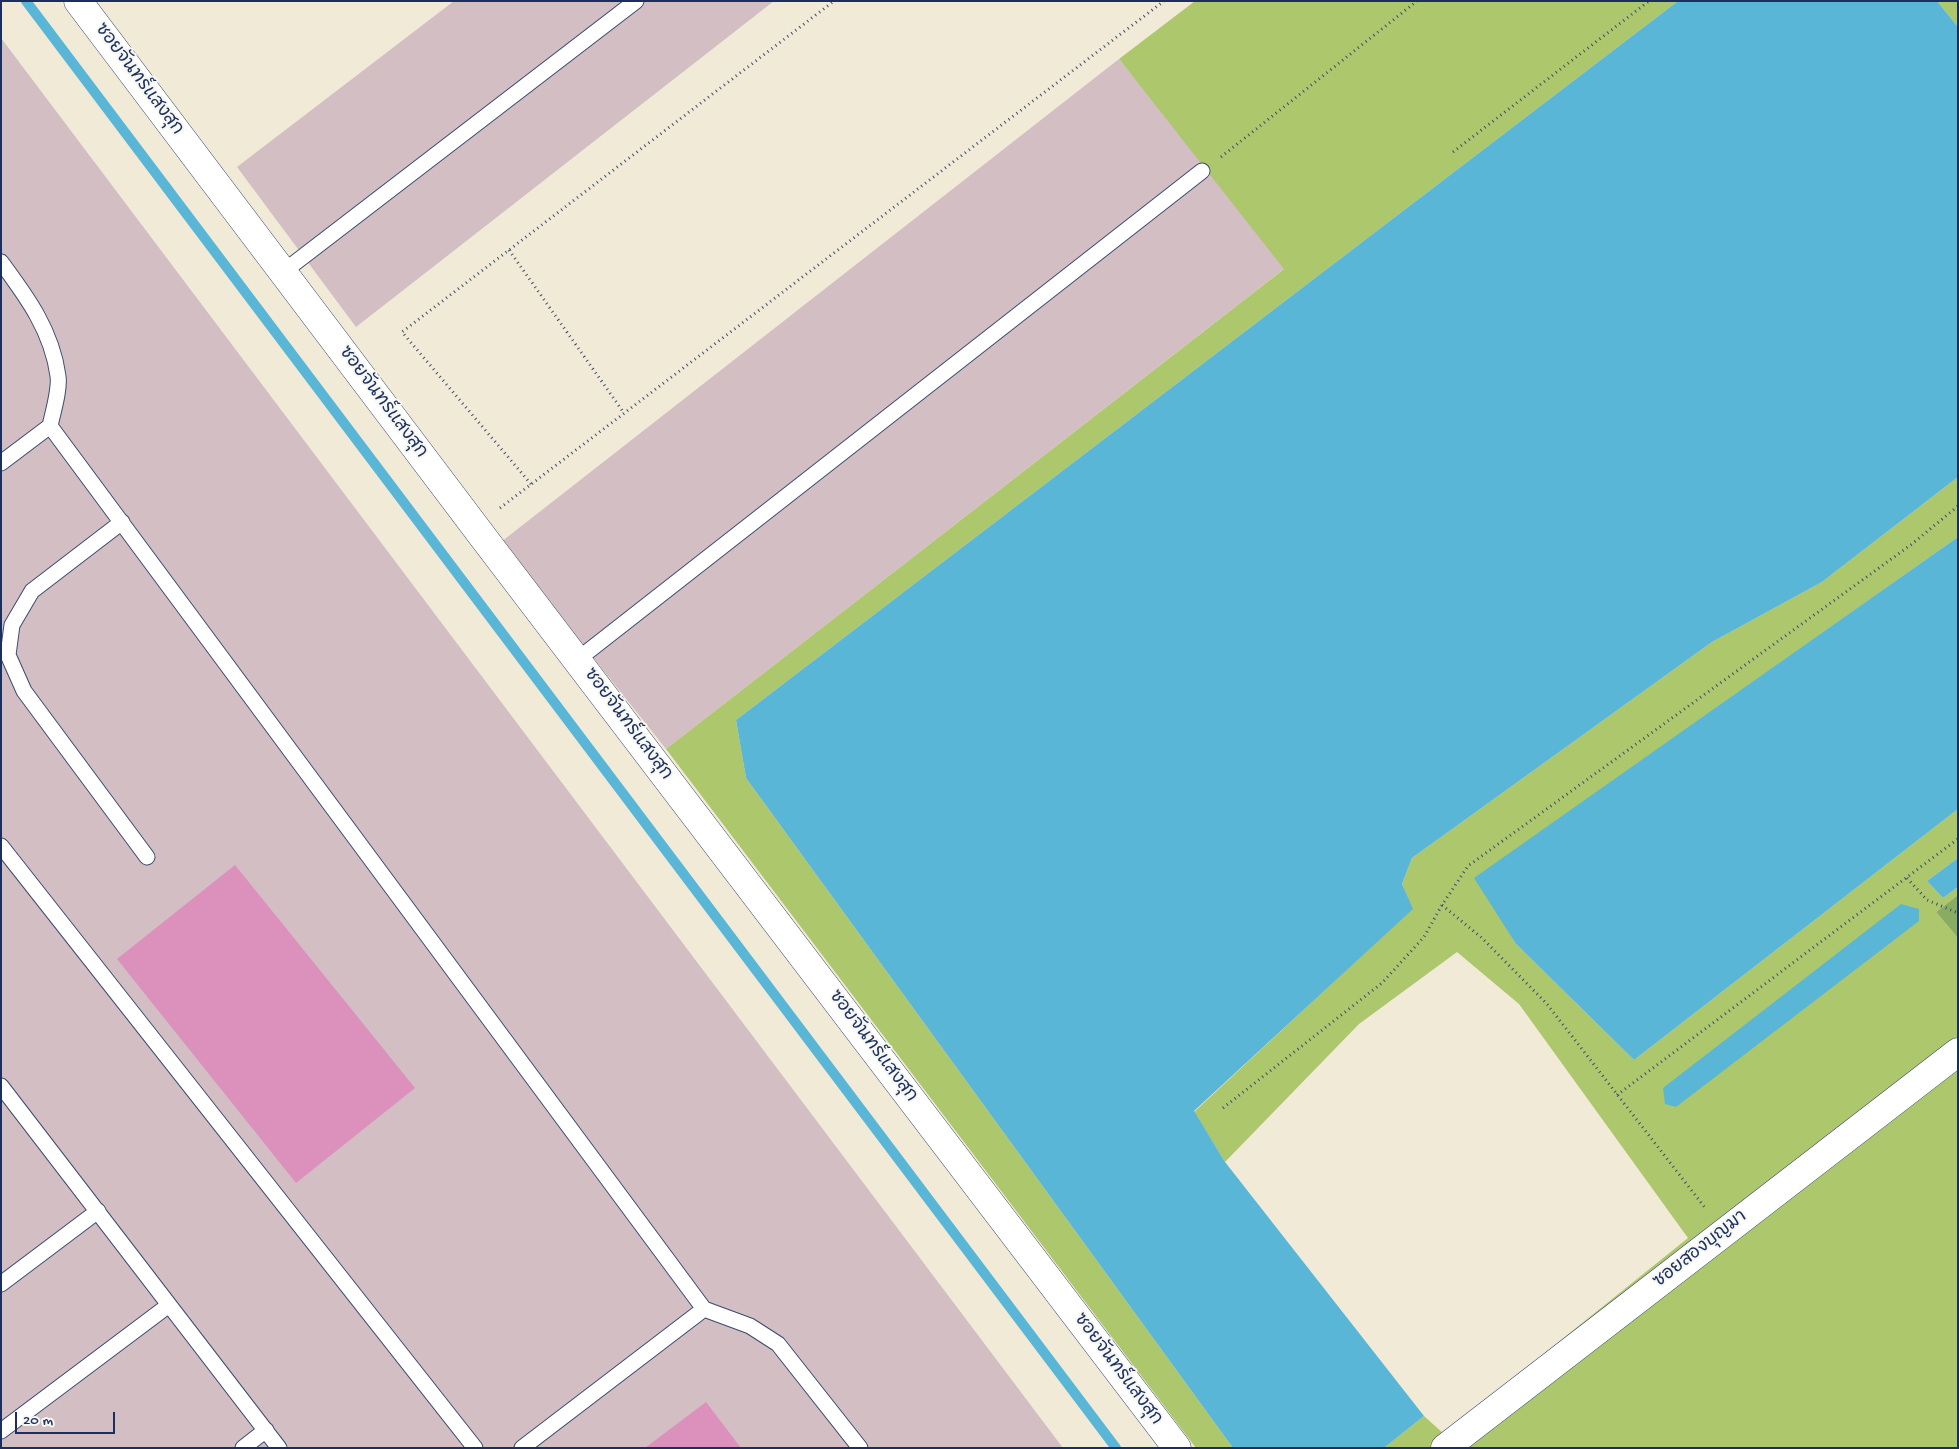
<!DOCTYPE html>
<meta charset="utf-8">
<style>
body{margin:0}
#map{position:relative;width:1959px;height:1449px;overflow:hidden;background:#f1ead7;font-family:"Gochi Hand",sans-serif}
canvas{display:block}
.frame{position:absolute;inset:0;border:2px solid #1b2f5e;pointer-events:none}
.scale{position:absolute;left:15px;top:1412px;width:100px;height:22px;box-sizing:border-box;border:2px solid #1b2f5e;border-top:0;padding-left:6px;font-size:15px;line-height:18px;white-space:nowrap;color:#1b2f5e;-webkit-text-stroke:4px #f6f6f2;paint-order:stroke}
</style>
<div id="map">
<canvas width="1959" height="1449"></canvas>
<div class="frame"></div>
<div class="scale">20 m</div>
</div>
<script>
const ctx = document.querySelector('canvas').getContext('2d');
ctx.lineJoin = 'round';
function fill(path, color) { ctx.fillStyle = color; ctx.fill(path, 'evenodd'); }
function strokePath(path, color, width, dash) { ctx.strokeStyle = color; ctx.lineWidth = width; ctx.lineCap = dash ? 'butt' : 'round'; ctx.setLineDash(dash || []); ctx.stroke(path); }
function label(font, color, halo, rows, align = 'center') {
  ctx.font = font + ' "Gochi Hand","Playpen Sans Thai",sans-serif'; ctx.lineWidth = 4; ctx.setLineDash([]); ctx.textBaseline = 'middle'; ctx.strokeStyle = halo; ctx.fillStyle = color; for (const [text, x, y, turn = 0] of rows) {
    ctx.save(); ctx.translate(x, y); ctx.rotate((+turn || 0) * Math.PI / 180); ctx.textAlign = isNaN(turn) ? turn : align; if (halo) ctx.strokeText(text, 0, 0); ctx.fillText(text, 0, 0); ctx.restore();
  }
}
fill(new Path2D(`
 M454 1H774L356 327 237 167Z
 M1 38 1063 1448H1Z
 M1119 59 1285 268 666 749 501 542Z`), '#d2bec3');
fill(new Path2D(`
 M1195 1H1678L736 720 746 778 1233 1448H1196L666 749 1284 269 1119 59Z
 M1937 1H1958V27Z
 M1958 477V537L1698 721 1499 915 1516 944 1634 1060 1958 809V858L1927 881 1943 898 1958 887V895L1936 912 1958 938V1448H1384L1424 1416 1444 1434 1688 1238 1519 1004 1457 952 1359 1024 1225 1162 1194 1112 1412 909 1402 884 1412 858 1712 642 1822 582Z`), '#adc76d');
fill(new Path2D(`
 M1958 895V938L1936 912Z`), '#8aac60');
fill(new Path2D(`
 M1678 1H1937L1958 27V477L1822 582 1712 642 1412 858 1402 884 1413 909 1194 1111 1225 1162 1424 1416 1384 1448H1233L746 778 736 720Z
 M1958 537V809L1634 1060 1516 944 1474 878Z
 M1958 858V887L1943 898 1927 881Z
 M1901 904 1919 909V921L1676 1107 1665 1104 1663 1088Z`), '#59b6d7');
strokePath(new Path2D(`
 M26 1 1116 1448`), '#59b6d7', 10);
fill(new Path2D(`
 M235 865 415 1088 296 1183 117 959Z
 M706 1402 741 1448H645Z`), '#dc91bd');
const lane = new Path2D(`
 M1 262C27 297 52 331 58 376 60 389 53 412 50 426L1 463
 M283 272 636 1
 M50 426 704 1309 750 1326 778 1344 860 1448
 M122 522 32 591 12 625 8 655 24 691 147 857
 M577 660 1202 171
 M1 846 475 1448
 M1 1086 279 1448
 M1 1284 98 1211
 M1 1431 169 1305
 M243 1448 266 1430
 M522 1448 704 1309`);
const street = new Path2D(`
 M78 1 486 541 1177 1448
 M1445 1448 1958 1052`);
strokePath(lane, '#3b4b70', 17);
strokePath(street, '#3b4b70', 29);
strokePath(new Path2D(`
 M1453 152 1649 1
 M1221 157 1417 1
 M509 250 624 413
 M531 484 402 332 834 1
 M500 508 1164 1
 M1907 878 1927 900 1958 913
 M1442 905 1482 938 1547 1004 1706 1209
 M1617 1095 1958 839
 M1223 1108 1382 983 1424 937 1442 905 1468 866 1912 544 1958 506`), '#3b4b70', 3, [1, 4]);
strokePath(lane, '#fff', 15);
strokePath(street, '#fff', 28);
label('18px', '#1b2f5e', '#f6f6f2', [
 ["ซอยจันทร์แสงสุก",138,80,53],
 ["ซอยจันทร์แสงสุก",382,403,53],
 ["ซอยจันทร์แสงสุก",627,725,53],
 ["ซอยจันทร์แสงสุก",872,1047,53],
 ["ซอยสองบุญมา",1701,1250,-38],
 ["ซอยจันทร์แสงสุก",1117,1370,53]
]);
</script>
